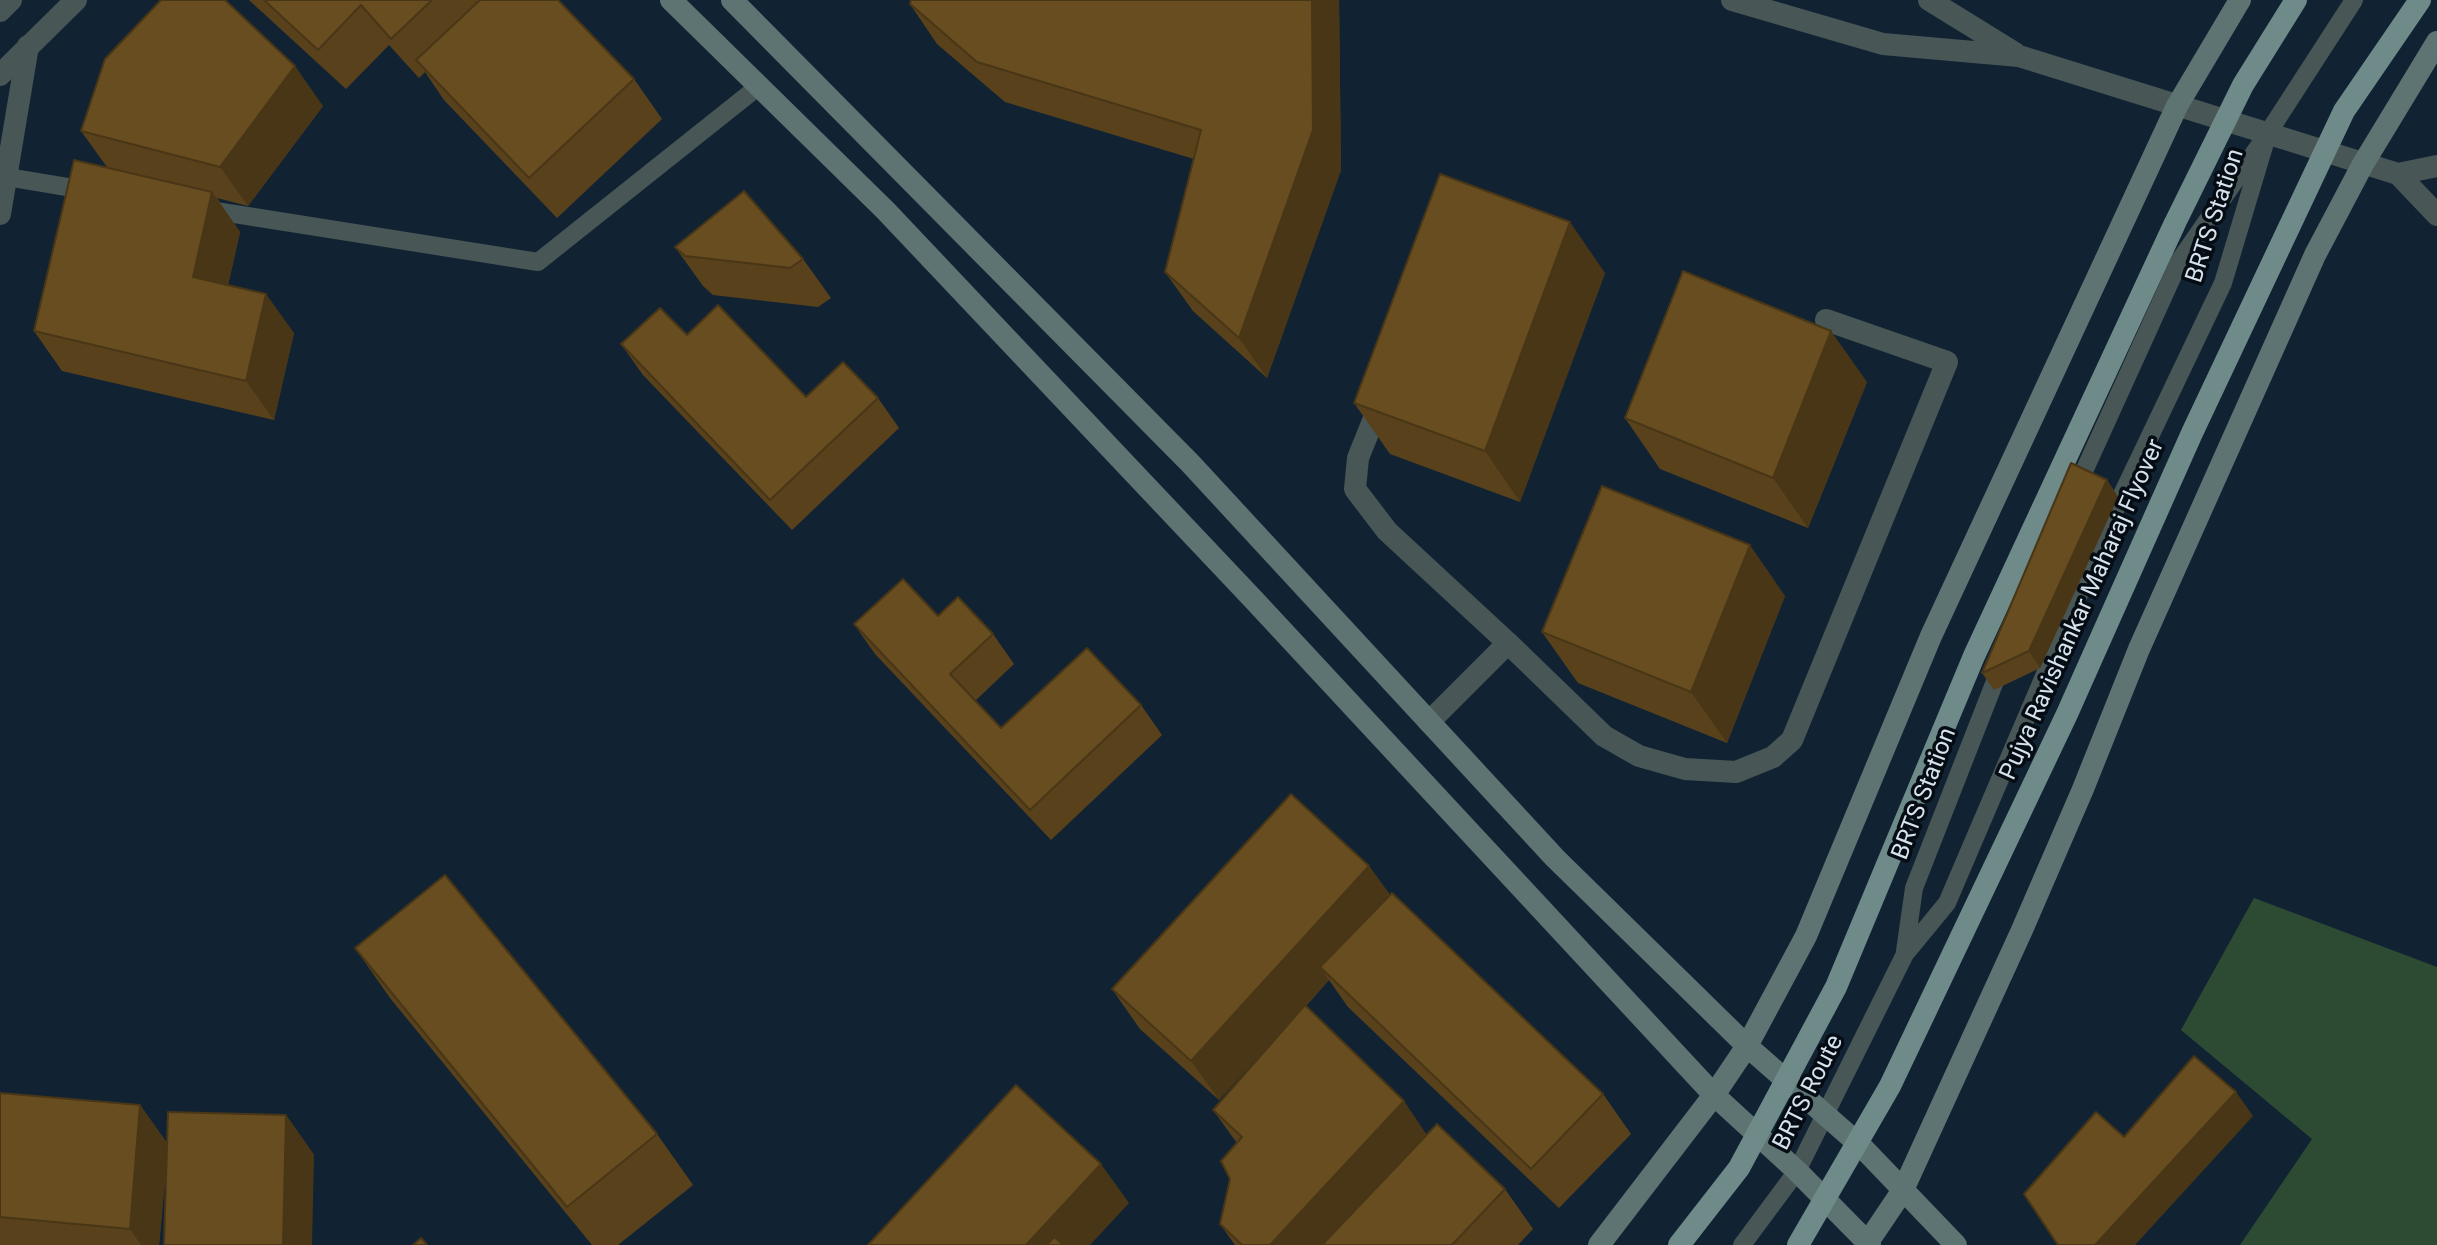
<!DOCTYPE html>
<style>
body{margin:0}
canvas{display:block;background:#112333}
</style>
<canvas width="2437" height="1245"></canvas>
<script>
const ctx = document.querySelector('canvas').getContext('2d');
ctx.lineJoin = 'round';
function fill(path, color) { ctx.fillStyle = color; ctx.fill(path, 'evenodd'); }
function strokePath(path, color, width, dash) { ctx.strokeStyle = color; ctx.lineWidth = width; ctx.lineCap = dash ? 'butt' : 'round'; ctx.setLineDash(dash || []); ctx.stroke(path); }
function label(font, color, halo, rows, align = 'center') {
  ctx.font = font + ' Roboto,sans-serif'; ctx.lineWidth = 7; ctx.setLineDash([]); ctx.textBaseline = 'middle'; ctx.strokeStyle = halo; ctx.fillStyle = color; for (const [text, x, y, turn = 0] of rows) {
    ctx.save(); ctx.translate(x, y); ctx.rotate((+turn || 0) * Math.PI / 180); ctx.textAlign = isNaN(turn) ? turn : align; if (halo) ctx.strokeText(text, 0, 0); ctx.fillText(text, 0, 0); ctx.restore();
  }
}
fill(new Path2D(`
 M2254 898 2437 967V1245H2240L2312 1139 2181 1030Z`), '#2d4a33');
strokePath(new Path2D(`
 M7 177 91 191
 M203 209 538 262 759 86
 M2075 491 2180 260 2268 133 2354 0
 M1905 951 1914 888 2001 666
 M1742 1245 1797 1171 1905 954 1947 903 2119 501 2223 283 2268 133`), '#485656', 18);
strokePath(new Path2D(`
 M0 214 28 46
 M1381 401 1358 458 1355 489 1387 531 1508 643 1429 722
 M1508 643 1604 736 1639 756 1685 769 1736 772 1773 757 1792 740 1947 362 1826 320`), '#485656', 22);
strokePath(new Path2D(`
 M1732 0 1883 44 2019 56 2398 174 2437 166
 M1929 0 2015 53
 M0 11 11 0
 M0 75 76 0
 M2398 174 2437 215`), '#485656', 22);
strokePath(new Path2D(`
 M671 0 886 211 1253 599 1714 1095 1797 1171 1870 1245
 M732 0 1190 463 1555 858 1747 1046 1862 1147 1956 1245
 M1599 1245 1714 1095 1747 1046 1806 936 1931 636 2177 106 2240 0
 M1866 1245 1903 1190 2022 930 2083 789 2139 649 2315 255 2363 164 2437 42`), '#5e7473', 22);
strokePath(new Path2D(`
 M1679 1245 1739 1168 1836 987 1974 656 2175 223 2243 85 2296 0
 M1798 1245 1890 1086 2067 714 2192 433 2344 111 2420 0`), '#6e8b8a', 22);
fill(new Path2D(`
 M249 0H558L634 79 662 119 557 218 444 100 425 72 419 78 389 45 346 89Z
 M911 0H1339L1341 170 1267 378 1193 311 1165 272 1194 159 1005 102 937 44 910 4Z
 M323 106 248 206 217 198 240 232 228 285 294 333 274 420 62 371 34 331 107 167 81 131Z
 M675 247 803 259 831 298 818 307 713 295 703 286Z
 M1605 273 1520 502 1390 454 1354 403Z
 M687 335 806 397 878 398 899 428 792 530 643 375 621 344Z
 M1867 382 1808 528 1660 469 1625 418Z
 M2107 480 2118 497 2040 668 1994 690 1982 673Z
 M1785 596 1727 743 1578 683 1542 632Z
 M938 616 993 634 1014 664 975 701 1001 728 1141 705 1162 735 1051 840 875 654 854 624Z
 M1369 866 1390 895 1603 1094 1631 1134 1559 1208 1348 1007 1329 980 1306 1006 1427 1135 1505 1189 1533 1229 1518 1245H1235L1220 1224 1237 1143 1213 1110 1269 1045 1219 1100 1140 1029 1112 989Z
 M355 948 657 1134 693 1185 618 1245H592L390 998Z
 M0 1093 140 1105 167 1143 286 1115 314 1155 167 1160 159 1245H0Z`), '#59421b');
fill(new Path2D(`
 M1312 0H1339L1341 170 1267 378 1239 338Z
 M295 66 323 106 248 206 220 167Z
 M212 192 240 232 221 317 193 277Z
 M1570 222 1605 273 1520 502 1485 451Z
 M266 294 294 333 274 420 246 381Z
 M1831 331 1867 382 1808 528 1773 478Z
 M2107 480 2118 497 2040 668 2029 651Z
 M1750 545 1785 596 1727 743 1691 692Z
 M1369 866 1397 906 1320 967 1329 980 1219 1100 1191 1061Z
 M2236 1092 2253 1116 2135 1245H2095Z
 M1404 1101 1431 1141 1335 1245H1270Z
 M140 1105 168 1145 159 1245H141L130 1229Z
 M286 1115 314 1155 312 1245H283Z
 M1101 1164 1129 1203 1090 1245H1026Z`), '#483616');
const building = new Path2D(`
 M161 0H225L295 66 220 167 81 131 105 59Z
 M264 0H432L391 39 361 5 318 50Z
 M480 0H558L634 79 529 178 416 60Z
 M911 0H1312L1313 130 1239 338 1165 272 1201 130 977 62 910 4Z
 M74 160 212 192 193 277 266 294 246 381 34 331Z
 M1440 174 1570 222 1485 451 1354 403Z
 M744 191 803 259 790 268 685 256 675 247Z
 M1683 271 1831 331 1773 478 1625 418Z
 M718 305 806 397 843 362 878 398 770 500 621 344 660 308 687 335Z
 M2071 463 2107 480 2029 651 1982 673Z
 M1602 486 1750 545 1691 692 1542 632Z
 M903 579 938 616 958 597 993 634 950 674 1001 728 1087 648 1141 705 1030 810 854 624Z
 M1291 794 1369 866 1191 1061 1112 989Z
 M445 875 657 1134 567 1207 355 948Z
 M1392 893 1603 1094 1531 1169 1320 967Z
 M1305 1005 1404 1101 1270 1245H1242L1220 1224 1230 1179 1221 1161 1242 1137 1213 1110Z
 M2194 1056 2236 1092 2095 1245H2058L2024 1194 2096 1112 2124 1137Z
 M1016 1085 1101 1164 1026 1245H868Z
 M0 1093 140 1105 130 1229 0 1217Z
 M168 1112 286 1115 283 1245H164Z
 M1437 1124 1505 1189 1452 1245H1322Z
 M1054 1237 1064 1245H1047Z
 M421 1238 427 1245H413Z`);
fill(building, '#674d1f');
strokePath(building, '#483616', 2);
label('24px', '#d6e2ec', '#050c13', [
 ["BRTS Station",2216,216,-72],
 ["Pujya Ravishankar Maharaj Flyover",2083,610,-66],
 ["BRTS Station",1925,794,-69],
 ["BRTS Route",1809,1093,-63]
]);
</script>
